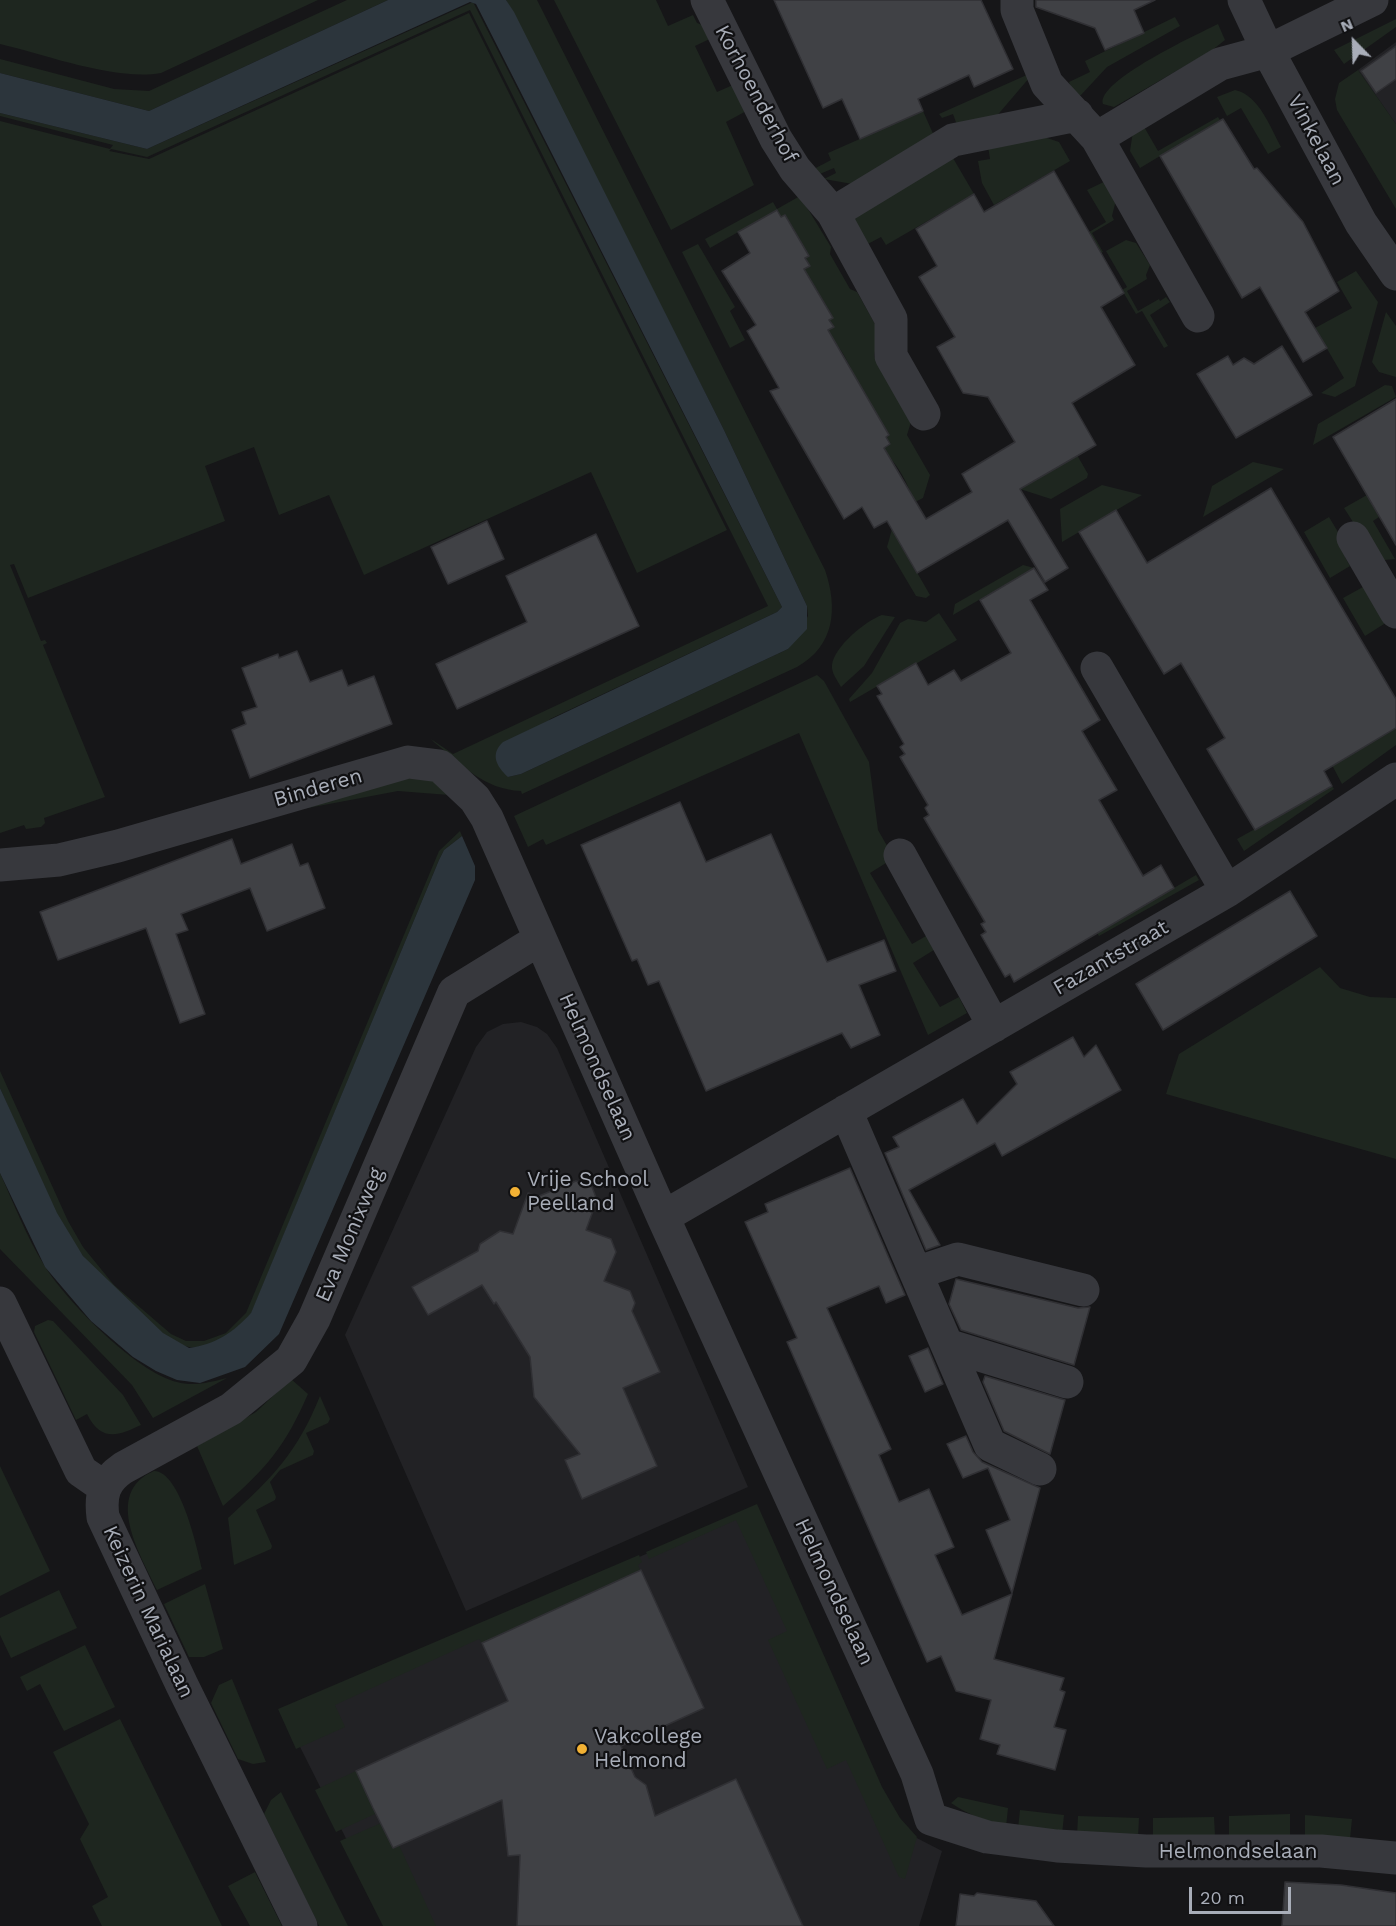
<!DOCTYPE html>
<style>
body{margin:0}
#map{position:relative;width:1396px;height:1926px;overflow:hidden;background:#161618;font-family:"Work Sans",sans-serif}
canvas{display:block}
.north{position:absolute;left:1324px;top:12px;width:60px;height:60px;-webkit-text-stroke:4px #111113;paint-order:stroke;rotate:337deg;font-size:16px;font-weight:700;line-height:24px;text-align:center;color:#a8adb8}
.north::after{content:'';display:block;margin:auto;width:21px;height:27px;background:#a8adb8;clip-path:polygon(50% 0,100% 100%,50% 72%,0 100%)}
.scale{position:absolute;left:1189px;top:1887px;width:102px;height:27px;box-sizing:border-box;border:3px solid #a8adb8;border-top:0;padding-left:8px;font-size:18px;line-height:21px;white-space:nowrap;color:#a8adb8;-webkit-text-stroke:4px #111113;paint-order:stroke}
</style>
<div id="map">
<canvas width="1396" height="1926"></canvas>
<div class="north">N</div>
<div class="scale">20 m</div>
</div>
<script>
const ctx = document.querySelector('canvas').getContext('2d');
ctx.lineJoin = 'round';
function fill(path, color) { ctx.fillStyle = color; ctx.fill(path, 'evenodd'); }
function strokePath(path, color, width, dash) { ctx.strokeStyle = color; ctx.lineWidth = width; ctx.lineCap = dash ? 'butt' : 'round'; ctx.setLineDash(dash || []); ctx.stroke(path); }
function label(font, color, halo, rows, align = 'center') {
  ctx.font = font + ' "Work Sans",sans-serif'; ctx.lineWidth = 4.5; ctx.setLineDash([]); ctx.textBaseline = 'middle'; ctx.strokeStyle = halo; ctx.fillStyle = color; for (const [text, x, y, turn = 0] of rows) {
    ctx.save(); ctx.translate(x, y); ctx.rotate((+turn || 0) * Math.PI / 180); ctx.textAlign = isNaN(turn) ? turn : align; if (halo) ctx.strokeText(text, 0, 0); ctx.fillText(text, 0, 0); ctx.restore();
  }
}
fill(new Path2D(`
 M1396 42V124L1358 70Z
 M521 1022 537 1027 547 1034 557 1048 748 1487 466 1611 345 1335 476 1047 487 1032 503 1024Z
 M755 1507 891 1813 911 1835 942 1851 919 1926H390L282 1711Z`), '#222225');
fill(new Path2D(`
 M0 0H318L161 73C115 81 47 55 0 44Z
 M347 0H388L149 111 0 73V59L114 89 149 91Z
 M506 0H537L825 570C838 608 835 646 797 667L522 794 521 791C483 789 464 766 435 743L431 739 453 754 768 606 470 10 147 157 111 149 109 151 149 159 469 13 727 530 637 573 591 472 364 575 329 495 279 515 254 447 205 466 225 521 28 598 14 564 10 565 41 641 45 640 47 643 43 645 105 797 44 818 45 823 41 827 26 829 24 825 0 833V121L110 149 113 145 0 116V113L147 149 473 2 782 607 777 612 550 719 508 777 521 774 788 649 808 616 807 606 724 430Z
 M554 0H656L668 26 693 15 697 23 719 31 720 34 695 46 717 92 742 81 750 109 726 122 754 185 671 230Z
 M1175 17 1180 26 1107 67 1081 95H1074L1069 82 1090 72 1085 61Z
 M1396 19V27L1344 64 1334 50Z
 M1218 24 1225 40 1211 51 1114 107 1103 104C1096 81 1198 34 1218 24Z
 M1358 70 1396 124V209L1337 110 1335 99 1339 83Z
 M1029 74 1030 77 995 118 957 125 953 114 942 118 939 114Z
 M1235 90C1259 95 1270 127 1281 147L1268 154 1241 108 1227 116 1217 97Z
 M923 111 935 138 858 185 824 179 836 173 834 168 815 176 810 171 831 160 828 153Z
 M1218 117 1220 120 1140 168 1130 151 1133 131 1143 125 1158 151Z
 M1041 136 1059 142 1070 161 994 205 982 183 978 161 990 159 988 146Z
 M953 158 974 194 886 245 881 237 864 246 852 219Z
 M1112 178 1119 188 1112 216 1114 220 1092 233 1103 252 1101 253 1089 232 1106 222 1087 190Z
 M800 196 831 247 830 254 850 289 857 292 879 331 874 356 911 422 907 435 930 475 923 498 913 503C911 487 895 458 880 450L890 444 886 437 888 435 865 393 861 395C854 374 843 345 824 333L834 327 829 320 833 317 809 277 801 271 810 266 805 258 809 256 786 216 781 217 777 210 710 248 705 239 773 202 777 209Z
 M1126 240 1136 243 1150 265 1146 275 1147 279 1127 291 1138 311 1159 299 1160 301 1166 297 1170 302 1150 315 1168 346 1164 348 1142 311 1136 314 1122 290 1127 287 1106 251Z
 M698 244 735 307 730 311 745 340 730 348 682 252Z
 M1356 271 1378 302 1355 386 1335 397 1321 393 1344 378 1315 328 1352 308 1337 282Z
 M1386 312 1396 326V377L1379 372 1372 362Z
 M1385 385 1392 386 1396 397 1313 445 1318 424Z
 M1077 455 1088 474 1087 478 1051 499 1020 489Z
 M1253 462 1284 469 1203 517 1212 486Z
 M1102 485 1142 495 1062 542 1060 509Z
 M1367 495 1379 517 1373 521 1395 559 1384 560 1363 525 1353 522 1344 508Z
 M1329 517 1347 547 1345 557 1350 566 1330 578 1304 532Z
 M892 529 930 595 926 598 916 596 887 547Z
 M1023 565 1034 568 953 615 955 604Z
 M1363 587 1386 616 1384 624 1365 636 1343 598Z
 M939 613 957 640 850 702 849 699 872 673 900 623 908 619 926 622Z
 M882 615 895 617 864 666 841 687C838 681 831 673 832 665 834 647 865 621 882 615Z
 M817 675 824 681 869 762 878 830 894 858 870 873 912 944 935 931 937 948 913 963 940 1007 959 997 967 1013 928 1035 799 733 546 845 543 839 528 847 514 816Z
 M1396 728V745L1342 784 1332 765Z
 M416 778 438 780 449 795 398 791 292 811 400 779Z
 M1332 786 1334 789 1244 851 1237 839Z
 M460 831 462 836 444 850 439 860 251 1314C237 1329 213 1352 189 1347 172 1344 156 1327 144 1317 124 1298 99 1278 83 1256 46 1206 25 1143 0 1088V1071L68 1221 83 1247 114 1285 171 1334 186 1341H204L226 1333 246 1313 439 851Z
 M1196 875 1199 880 1099 936 1097 933Z
 M1320 967 1340 988 1370 997 1396 998V1159L1166 1094 1179 1054Z
 M0 1173C14 1204 26 1236 44 1265 65 1300 137 1373 177 1382 194 1387 210 1382 227 1378L153 1418 132 1385 0 1249Z
 M48 1320 53 1321 123 1395 141 1425C118 1436 101 1442 87 1414L76 1420 34 1332 35 1326Z
 M291 1379 308 1394C285 1447 266 1469 223 1506L197 1446 256 1412Z
 M320 1396 330 1419 328 1423 306 1433 314 1451 313 1455 280 1470 270 1482 276 1497 275 1500 256 1510 272 1546 271 1549 234 1565 228 1518C273 1477 297 1453 320 1396Z
 M0 1466 50 1571 0 1596Z
 M154 1471C180 1471 197 1547 202 1569L157 1590C141 1556 102 1493 154 1471Z
 M757 1504 882 1787 900 1818 917 1837 905 1879 899 1877 846 1760 827 1769 768 1640 787 1631 736 1520 649 1559 646 1552Z
 M639 1555 642 1562 638 1565 640 1570 482 1643 479 1639 335 1705 345 1727 296 1749 278 1709Z
 M205 1584 223 1649 204 1657H189L164 1604Z
 M59 1590 77 1628 11 1658 0 1635V1618Z
 M85 1645 115 1707 64 1731 40 1684 27 1691 20 1677Z
 M232 1679 266 1762 253 1764 238 1759 211 1703 219 1685Z
 M120 1719 222 1926H102L92 1906 108 1897 80 1839 89 1824 53 1752Z
 M356 1771 377 1813 336 1832 315 1790Z
 M281 1792 348 1926H319L264 1814 271 1800Z
 M958 1797 1008 1808 1006 1827C985 1821 969 1815 951 1803Z
 M1020 1810 1064 1815 1062 1835 1018 1829Z
 M1290 1814V1835L1229 1836V1816Z
 M1305 1815 1352 1819 1350 1839 1305 1835Z
 M1078 1816 1139 1818 1138 1838 1077 1836Z
 M1214 1817 1215 1836 1153 1838V1818Z
 M381 1823 393 1848 399 1845 436 1926H383L340 1841Z
 M255 1872 282 1926H250L228 1886Z`), '#1e261f');
fill(new Path2D(`
 M388 0H506L514 12 724 430 807 606V629L788 649 521 774 508 777C496 766 490 754 503 742L777 612 782 607 476 4 470 2 147 149 0 113V73L149 111Z
 M462 836 475 866V880L279 1334 245 1367 200 1383 177 1380 156 1371 133 1357 91 1321 45 1267 0 1173V1088L57 1213 83 1256 163 1333 189 1348C216 1344 233 1333 251 1313L439 860 444 850Z`), '#2c353c');
const building = new Path2D(`
 M774 0H981L1013 69 974 87 969 75 918 99 923 111 860 139 842 99 823 108Z
 M1036 0H1155L1134 10 1144 33 1105 50 1095 28 1036 7Z
 M1396 46V79L1376 93 1361 71Z
 M1223 119 1254 169 1257 168 1303 222 1339 291 1305 312 1327 348 1303 362 1260 287 1242 298 1160 156Z
 M1054 171 1124 293 1101 307 1135 365 1072 403 1096 445 1020 489 1068 568 1045 582 1008 520 917 573 887 521 874 528 862 507 844 519 770 391 779 388 747 331 756 325 722 271 750 253 738 232 777 210 781 217 785 215 809 256 805 258 810 266 804 269 833 318 829 320 834 327 828 330 889 435 886 437 890 444 884 448 926 519 972 492 962 474 1015 442 988 397 963 393 937 347 955 337 919 277 937 266 916 229 974 194 984 212Z
 M1282 346 1312 395 1236 438 1197 374 1228 356 1233 365 1244 358 1254 364Z
 M1396 399V545L1333 437Z
 M1271 488 1396 699V728L1324 771 1332 786 1255 830 1207 749 1225 738 1181 663 1164 674 1079 532 1116 510 1147 563Z
 M487 521 504 559 448 584 431 547Z
 M596 534 639 626 457 709 436 664 527 622 506 576Z
 M1034 568 1048 590 1030 600 1100 720 1082 731 1117 790 1099 800 1143 876 1161 865 1174 888 1014 982 1010 974 1005 977 981 935 986 932 981 924 985 922 924 818 929 815 925 808 928 805 900 757 905 754 900 747 904 744 877 696 882 694 877 686 916 663 928 685 954 670 961 681 1011 653 980 600Z
 M297 651 310 682 342 670 348 686 374 676 392 724 250 778 232 730 246 724 242 712 257 707 242 668 278 654 279 658Z
 M680 802 706 862 771 834 827 962 884 940 896 971 859 985 880 1035 851 1048 842 1033 706 1091 659 981 648 985 637 959 632 961 581 845Z
 M232 839 241 864 292 844 300 866 308 863 325 908 267 931 250 888 181 914 188 930 176 934 205 1014 180 1023 146 928 58 960 40 912Z
 M1290 891 1317 936 1163 1030 1136 984Z
 M1073 1037 1084 1057 1096 1045 1121 1090 1002 1156 995 1143 909 1190 940 1245 926 1250 885 1153 899 1147 893 1137 963 1099 977 1124 1017 1084 1010 1072Z
 M850 1168 905 1295 886 1303 879 1286 827 1308 891 1449 879 1455 899 1502 929 1489 954 1547 935 1555 962 1615 1012 1594 994 1659 1064 1678 1060 1690 1065 1692 1054 1727 1066 1730 1055 1770 997 1754 1000 1745 980 1739 991 1700 956 1691 941 1656 927 1662 787 1342 797 1338 745 1222 768 1212 765 1204Z
 M576 1181 592 1187 597 1200 586 1230 611 1239 616 1252 604 1281 630 1291 635 1303 632 1311 660 1372 623 1388 657 1466 582 1499 565 1460 580 1454 534 1397 530 1357 496 1302 494 1304 482 1285 428 1315 412 1287 478 1251 480 1244 500 1231 513 1234 528 1193 539 1196Z
 M956 1279 1078 1308 1090 1307 1074 1365 961 1330 949 1304Z
 M928 1348 943 1384 925 1392 909 1356Z
 M985 1376 1065 1400 1050 1454 1004 1431 983 1382Z
 M966 1436 973 1452 982 1462 1040 1488 1012 1593 986 1530 1010 1520 988 1468 963 1478 947 1444Z
 M641 1570 704 1708 621 1746 635 1777 646 1785 655 1816 736 1779 803 1926H517L520 1855 508 1856 502 1800 393 1848 373 1808 356 1771 508 1701 482 1643Z
 M1285 1882 1341 1885 1396 1893V1926H1282Z
 M977 1893 1036 1901 1054 1926H956L960 1894 974 1896Z`);
fill(building, '#404145');
strokePath(building, '#303034', 1.5);
strokePath(new Path2D(`
 M707 0 776 139 795 169 833 213 891 319V356L924 414
 M1017 0V10L1047 84 1097 138 1198 316
 M1244 0 1268 51 1361 223 1396 274
 M1097 138 1220 64 1268 51 1372 0
 M833 213 953 140 1077 115
 M1353 538 1396 612
 M1097 668 1227 891
 M900 855 994 1026
 M0 865 59 860 118 846 408 762 440 766 475 799 487 818 663 1217 917 1774 931 1819 987 1837 1057 1846 1146 1851H1321L1396 1858
 M846 1111 990 1445 1040 1469
 M663 1217 1227 891 1396 779
 M916 1273 958 1259 1083 1290
 M0 1303 81 1471 104 1487
 M947 1345 1067 1382
 M301 1926 182 1685 103 1517C100 1494 104 1481 123 1468L231 1409 291 1360 314 1319 454 992 540 939`), '#37383d', 33);
for (const [x, y, r, color] of [
 [515,1192,6,"#f2b134"],
 [582,1749,6,"#f2b134"]
]) { const dot = new Path2D(); dot.arc(x, y, r, 0, 2 * Math.PI); ctx.fillStyle = color; ctx.fill(dot); strokePath(dot, '#111113', 2); }
label('21px', '#a8adb8', '#111113', [
 ["Korhoenderhof",756,94,62],
 ["Vinkelaan",1316,140,62],
 ["Binderen",318,788,-16],
 ["Fazantstraat",1111,958,-30],
 ["Helmondselaan",597,1067,66],
 ["Eva Monixweg",350,1235,-67],
 ["Helmondselaan",834,1592,65],
 ["Keizerin Marialaan",148,1612,65],
 ["Helmondselaan",1238,1852]
]);
label('21px', '#a8adb8', '#111113', [
 ["Vrije School",527,1180],
 ["Peelland",527,1204],
 ["Vakcollege",594,1737],
 ["Helmond",594,1761]
], 'left');
</script>
